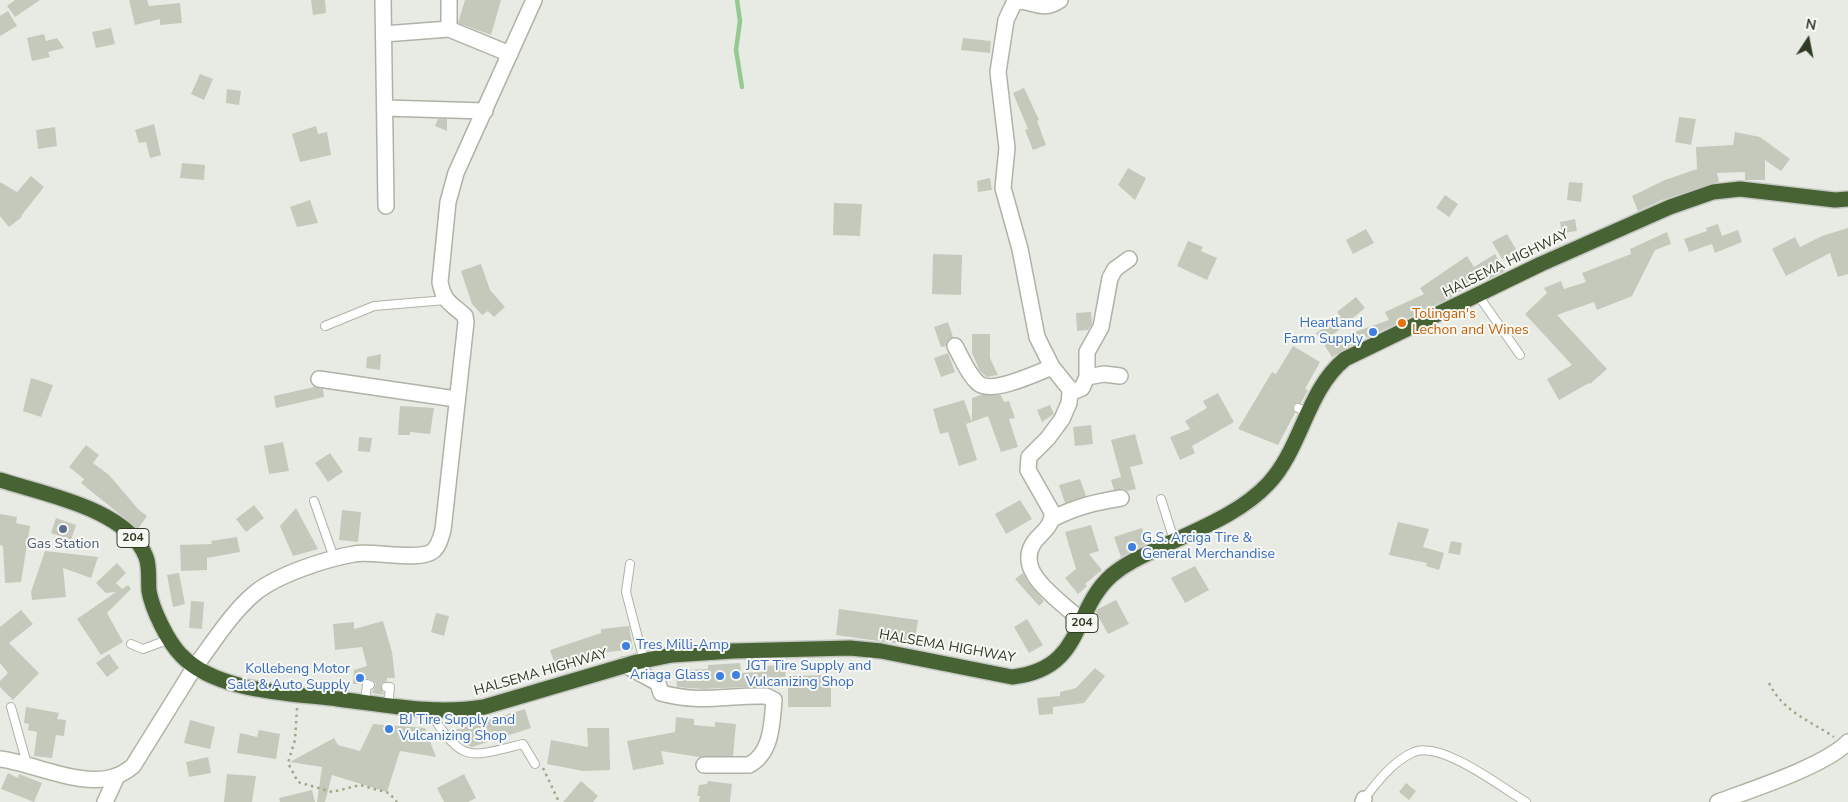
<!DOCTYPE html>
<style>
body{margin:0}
#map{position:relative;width:1848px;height:802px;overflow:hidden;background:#e8ebe3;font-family:"Nunito Sans",sans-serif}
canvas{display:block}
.north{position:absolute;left:1783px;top:15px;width:50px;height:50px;-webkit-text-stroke:4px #f7f8f4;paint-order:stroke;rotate:11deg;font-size:14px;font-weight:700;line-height:20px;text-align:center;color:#2f3b25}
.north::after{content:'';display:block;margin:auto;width:18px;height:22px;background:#2f3b25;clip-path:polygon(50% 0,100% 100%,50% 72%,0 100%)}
</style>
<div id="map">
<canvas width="1848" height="802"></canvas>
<div class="north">N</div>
</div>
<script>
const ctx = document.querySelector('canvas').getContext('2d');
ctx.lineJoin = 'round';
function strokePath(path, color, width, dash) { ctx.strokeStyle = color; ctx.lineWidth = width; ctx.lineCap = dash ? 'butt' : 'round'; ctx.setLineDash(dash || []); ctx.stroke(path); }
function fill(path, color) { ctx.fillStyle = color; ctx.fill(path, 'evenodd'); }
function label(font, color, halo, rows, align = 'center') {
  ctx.font = font + ' "Nunito Sans",sans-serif'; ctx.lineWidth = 4; ctx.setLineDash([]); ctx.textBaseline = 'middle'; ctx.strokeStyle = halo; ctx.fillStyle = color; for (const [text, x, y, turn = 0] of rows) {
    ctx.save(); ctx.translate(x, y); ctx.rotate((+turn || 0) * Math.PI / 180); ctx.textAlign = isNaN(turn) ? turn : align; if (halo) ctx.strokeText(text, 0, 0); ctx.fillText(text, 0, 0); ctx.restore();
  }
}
strokePath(new Path2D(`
 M737 0 740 21 736 50 742 87`), '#94ca92', 4.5);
fill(new Path2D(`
 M15 0H40L15 17 7 6Z
 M129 0H147L149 6 180 3 182 23 160 25V19L135 25Z
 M311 0H325L326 13 313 15Z
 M465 0H501L491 35 458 23Z
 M8 11 17 26 0 36V16Z
 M111 28 115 44 96 48 92 32Z
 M44 34 46 41 57 38 64 48 48 52 50 57 32 61 27 38Z
 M963 38 991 41 990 53 961 50Z
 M200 74 213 79 204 100 191 94Z
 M1024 88 1039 120 1037 121 1046 145 1033 150 1025 130 1028 129 1013 93Z
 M227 89 241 91 239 105 226 103Z
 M1679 117 1696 119 1691 145 1675 142Z
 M438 119H447V131L435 126Z
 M154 124 161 155 150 158 146 142 139 143 135 130Z
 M316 126 318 134 327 132 331 155 300 162 292 134Z
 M55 127 57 146 38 149 36 130Z
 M1735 132 1760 137 1790 159 1781 171 1765 160V180H1745V172L1717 173 1719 182 1662 200 1638 211 1632 196 1665 180 1697 169 1696 147 1733 145Z
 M182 163 205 165 204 180 180 178Z
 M1128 168 1146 178 1135 200 1118 185Z
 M31 176 44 187 21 216 22 217 9 227 0 216V182L17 192Z
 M990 178 992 190 978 192 977 181Z
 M1569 182 1583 183 1581 202 1567 200Z
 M1445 195 1458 204 1449 217 1436 208Z
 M310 200 318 223 297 227 290 207Z
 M834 203 862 204 860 236 833 235Z
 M1575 219 1577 231 1562 233 1560 222Z
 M1718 224 1722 236 1738 230 1742 242 1715 253 1712 244 1689 252 1684 239 1707 231 1706 228Z
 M1848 228V274L1838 277 1830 253 1786 276 1772 249 1795 237 1800 247 1822 236Z
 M1366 229 1374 243 1353 254 1346 240Z
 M1667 232 1671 244 1655 250 1632 296 1597 310 1594 302 1557 315 1607 369 1590 384 1589 383 1559 400 1547 379 1572 365 1525 314 1547 293 1544 288 1561 281 1564 289 1586 282 1582 273 1631 254 1630 249Z
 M1507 234 1517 251 1502 259 1492 242Z
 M1188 241 1203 247 1201 251 1217 258 1207 280 1177 266Z
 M933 254 962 255 961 295 932 294Z
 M1495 254 1505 271 1489 279 1488 276 1471 287 1466 290 1464 288 1450 298 1367 338 1366 336 1332 357 1323 343 1389 320 1385 312 1424 294 1420 288 1467 256 1474 267Z
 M481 264 490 290 505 307 494 317 488 311 482 315 472 304 461 271Z
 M1356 297 1365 308 1323 343 1316 333 1341 317 1337 312Z
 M1091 312 1092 324 1088 330 1077 331 1076 313Z
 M948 322 953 337 947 341 946 346 941 347 934 327Z
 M972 334H990V358L998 375 987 377 980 371 972 353Z
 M1293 346 1320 362 1305 389 1308 390 1301 403 1293 405 1295 413 1278 445 1238 429 1272 372 1276 374Z
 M948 353 955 372 941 377 934 358Z
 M381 354 380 370 366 368 367 357Z
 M31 378 53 385 41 417 23 411Z
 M314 387 323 389 324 397 276 408 274 396Z
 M1218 393 1234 422 1192 446 1195 453 1180 460 1170 437 1190 429 1185 421 1207 408 1203 401Z
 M981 395H1001L1004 402 1009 401 1015 418 1009 419 1018 447 1001 452 988 416 972 422V398Z
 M964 400 972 422 966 424 977 460 959 466 948 432 940 434 933 409Z
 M1050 405 1054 414 1042 422 1037 410Z
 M400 406 434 408 430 434 410 432V435H398Z
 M1091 425 1093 444 1075 446 1073 427Z
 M1135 434 1143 464 1130 467 1136 489 1127 491 1124 489 1114 490 1111 480 1121 477 1111 440Z
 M359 437 372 438 370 452 358 451Z
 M283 442 289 471 269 474 264 446Z
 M86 445 99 455 93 463 109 475 139 510 147 516 138 529 81 483 84 479 69 467Z
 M330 453 343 472 328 482 315 463Z
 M1080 479 1086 496 1065 503 1059 485Z
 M1020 500 1032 519 1006 534 995 514Z
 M254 505 264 518 246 532 236 519Z
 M296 508 318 549 293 556 280 526Z
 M342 510 361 512 358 542 339 540Z
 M0 514 17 517 16 523 30 526 21 582 5 583 3 546 0 545Z
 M56 518 76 525 71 540 51 533Z
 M1398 522 1429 529 1423 547 1444 553 1439 570 1426 566 1427 563 1389 555Z
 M1091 525 1099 551 1089 554 1102 570 1085 584 1087 586 1078 594 1065 578 1076 569 1065 532Z
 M1142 528 1147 543 1121 557 1114 537Z
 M237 537 240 552 207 558V570L181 571 180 545 212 544 211 541Z
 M1451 541 1462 543 1460 555 1448 553Z
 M45 551 98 557 91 578 63 568 66 597 32 600 31 592Z
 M117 563 126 573 116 583 122 589 128 585 131 589 107 613 123 642 101 655 77 619 116 592 106 593 96 583Z
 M1195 566 1209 590 1185 603 1171 578Z
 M179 573 185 604 173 607 167 575Z
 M1023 573 1027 581 1044 601 1039 606 1015 579Z
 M1116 600 1129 624 1108 634 1096 612 1098 609Z
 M191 601 204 602 202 629 189 628Z
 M839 609 918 620 914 646 836 635Z
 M21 610 33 624 9 643 39 673 13 700 0 687V681L8 673 0 663V627Z
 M436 613 449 616 444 636 431 632Z
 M1027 619 1043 645 1029 653 1014 627Z
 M383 621 392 652 395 678H387V681L381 684 384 695 372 693 376 684 372 680 366 679 361 684H353L354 670 367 666 362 647 335 650 333 624 354 622V629Z
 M629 626 633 649 601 653 602 657 557 671 550 650 601 633V629Z
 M109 654 119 668 107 677 96 663Z
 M740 663 741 673 763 672 762 666 785 665 786 685 702 689 677 687 676 670 708 669V665Z
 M1095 668 1105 676 1084 703 1053 707V714L1039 715 1037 698 1060 696V692L1076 688Z
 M831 675V707H788V676Z
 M26 707 59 713 57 719 66 720 64 736 56 735 52 758 34 756 37 732 28 730 29 724 24 723Z
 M525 709 531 728 472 747 462 743 455 730Z
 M676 717 694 719V725L715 727V722L736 724 733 756 699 757 661 751 664 764 633 770 627 741 675 732Z
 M190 720 215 727 210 749 184 743Z
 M373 724 425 728 436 757 400 751 387 792 332 775 325 802H317L322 767 290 762 334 738 338 745 360 751Z
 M587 728H609L610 770 583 771 547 764 551 740 588 747Z
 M259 730 280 734 276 759 237 753 240 733 257 737Z
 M208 757 211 773 189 777 186 762Z
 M8 773 18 778 19 774 42 783 34 802 1 789Z
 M227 774 256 776 252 802H224Z
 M464 774 476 798 468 802H444L437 788Z
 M581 781 598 796 593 802H563Z
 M708 781 732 784 730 802H699L700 796H697L699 785 707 784Z
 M1406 783 1416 791 1409 800 1399 792Z
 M312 790 315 802H280L279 798Z`), '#c4c9bc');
const lane = new Path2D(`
 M1478 295 1520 355
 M325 326 374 306 446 300
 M1298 408 1308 412
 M1161 499 1174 540
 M314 501 334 558
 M630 564 626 592 644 661
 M131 644 143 649 170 639
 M386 687H390L388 706
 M365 703 367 684 370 685
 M11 707 27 764
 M429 711C463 763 466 758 523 744L535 764
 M1364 799C1377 782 1393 761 1414 752 1442 741 1501 787 1526 802`);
const street = new Path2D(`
 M383 0 386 206
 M449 0V29
 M1060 0C1041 13 1034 0 1015 1L1006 20 998 72 1007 148 1003 188 1020 249 1037 337 1052 367 1069 388 1070 393 1069 403 1062 419 1048 438 1029 457 1028 470 1052 512C1053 526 1043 531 1035 541 1011 573 1064 602 1082 622
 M384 34 449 29 510 54
 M385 108 485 111
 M955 346C962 358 967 373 978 383 991 395 1037 373 1052 367
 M1087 377V352L1101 327 1110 278 1115 269 1129 259
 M319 379 456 399
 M1070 393 1082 388 1087 377 1104 374 1120 376
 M1052 519C1075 507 1096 502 1121 498
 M625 665 658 683 661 693C702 704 726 695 766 696L774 700C772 723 772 753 749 765H704
 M194 668C213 643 231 613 255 593 277 575 325 559 354 554 373 550 420 562 433 551 439 546 441 537 443 530L466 322 465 316C451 303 444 303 440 282L448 202 456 173 534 0
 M105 802 117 776
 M1363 802 1364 799`);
const secondary = new Path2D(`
 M0 759C33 763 84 789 116 776 122 774 128 770 133 766L194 668
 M1718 802C1750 790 1825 766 1848 742`);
const highway = new Path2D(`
 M0 480C43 494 128 509 146 557 150 567 148 580 149 591 152 609 168 642 181 655 216 692 289 693 338 699 387 705 434 715 484 707L637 662 672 655 733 651 850 648 881 651 1012 677C1085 669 1071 611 1112 575 1125 564 1140 557 1155 550 1193 531 1239 515 1268 484 1302 448 1306 391 1345 359L1541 264 1670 207 1713 192 1740 189 1835 200 1848 199`);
strokePath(lane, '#adb3a6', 10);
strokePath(street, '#adb3a6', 18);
strokePath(secondary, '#adb6a3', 18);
strokePath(highway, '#c5c8c2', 18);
strokePath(new Path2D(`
 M1769 683C1783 712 1809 720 1834 737
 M297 708 295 740 288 763 298 782 332 792 360 785 389 793 397 802
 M543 768 559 802`), '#9aab88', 2.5, [2.5, 4]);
strokePath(lane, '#fff', 8);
strokePath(street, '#fff', 15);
strokePath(secondary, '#fff', 15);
strokePath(highway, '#476334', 15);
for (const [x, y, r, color] of [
 [1402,323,5,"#e8710a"],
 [1373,332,5,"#3f7fe0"],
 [63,529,5,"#5c6f8a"],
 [1132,547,5,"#3f7fe0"],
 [626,646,5,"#3f7fe0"],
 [736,675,5,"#3f7fe0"],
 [720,676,5,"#3f7fe0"],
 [360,678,5,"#3f7fe0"],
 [389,729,5,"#3f7fe0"]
]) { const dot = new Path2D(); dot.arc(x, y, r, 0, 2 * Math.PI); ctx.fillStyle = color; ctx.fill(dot); strokePath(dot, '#f7f8f4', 2); }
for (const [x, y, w] of [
 [133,538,32],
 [1082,623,32]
]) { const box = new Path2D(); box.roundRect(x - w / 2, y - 9.5, w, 19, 4); ctx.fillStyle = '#f7f8f4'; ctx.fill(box); strokePath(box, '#2f3b25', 1); }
label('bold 12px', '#2f3b25', null, [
 ["204",133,538],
 ["204",1082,623]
]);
label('14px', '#2f3b25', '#f7f8f4', [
 ["HALSEMA HIGHWAY",1506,264,-26],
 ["HALSEMA HIGHWAY",947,647,10],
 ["HALSEMA HIGHWAY",541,673,-16]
]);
label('14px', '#c56008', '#f7f8f4', [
 ["Tolingan's",1412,315],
 ["Lechon and Wines",1412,331]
], 'left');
label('14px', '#366cbe', '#f7f8f4', [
 ["Heartland",1363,324,"right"],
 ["Farm Supply",1363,340,"right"],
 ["G.S. Arciga Tire &",1142,539],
 ["General Merchandise",1142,555],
 ["Tres Milli-Amp",636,646],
 ["JGT Tire Supply and",746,667],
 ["Vulcanizing Shop",746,683],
 ["Kollebeng Motor",350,670,"right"],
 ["Sale & Auto Supply",350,686,"right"],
 ["Ariaga Glass",710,676,"right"],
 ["BJ Tire Supply and",399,721],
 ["Vulcanizing Shop",399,737]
], 'left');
label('14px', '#4e5e75', '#f7f8f4', [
 ["Gas Station",63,545]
]);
</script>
